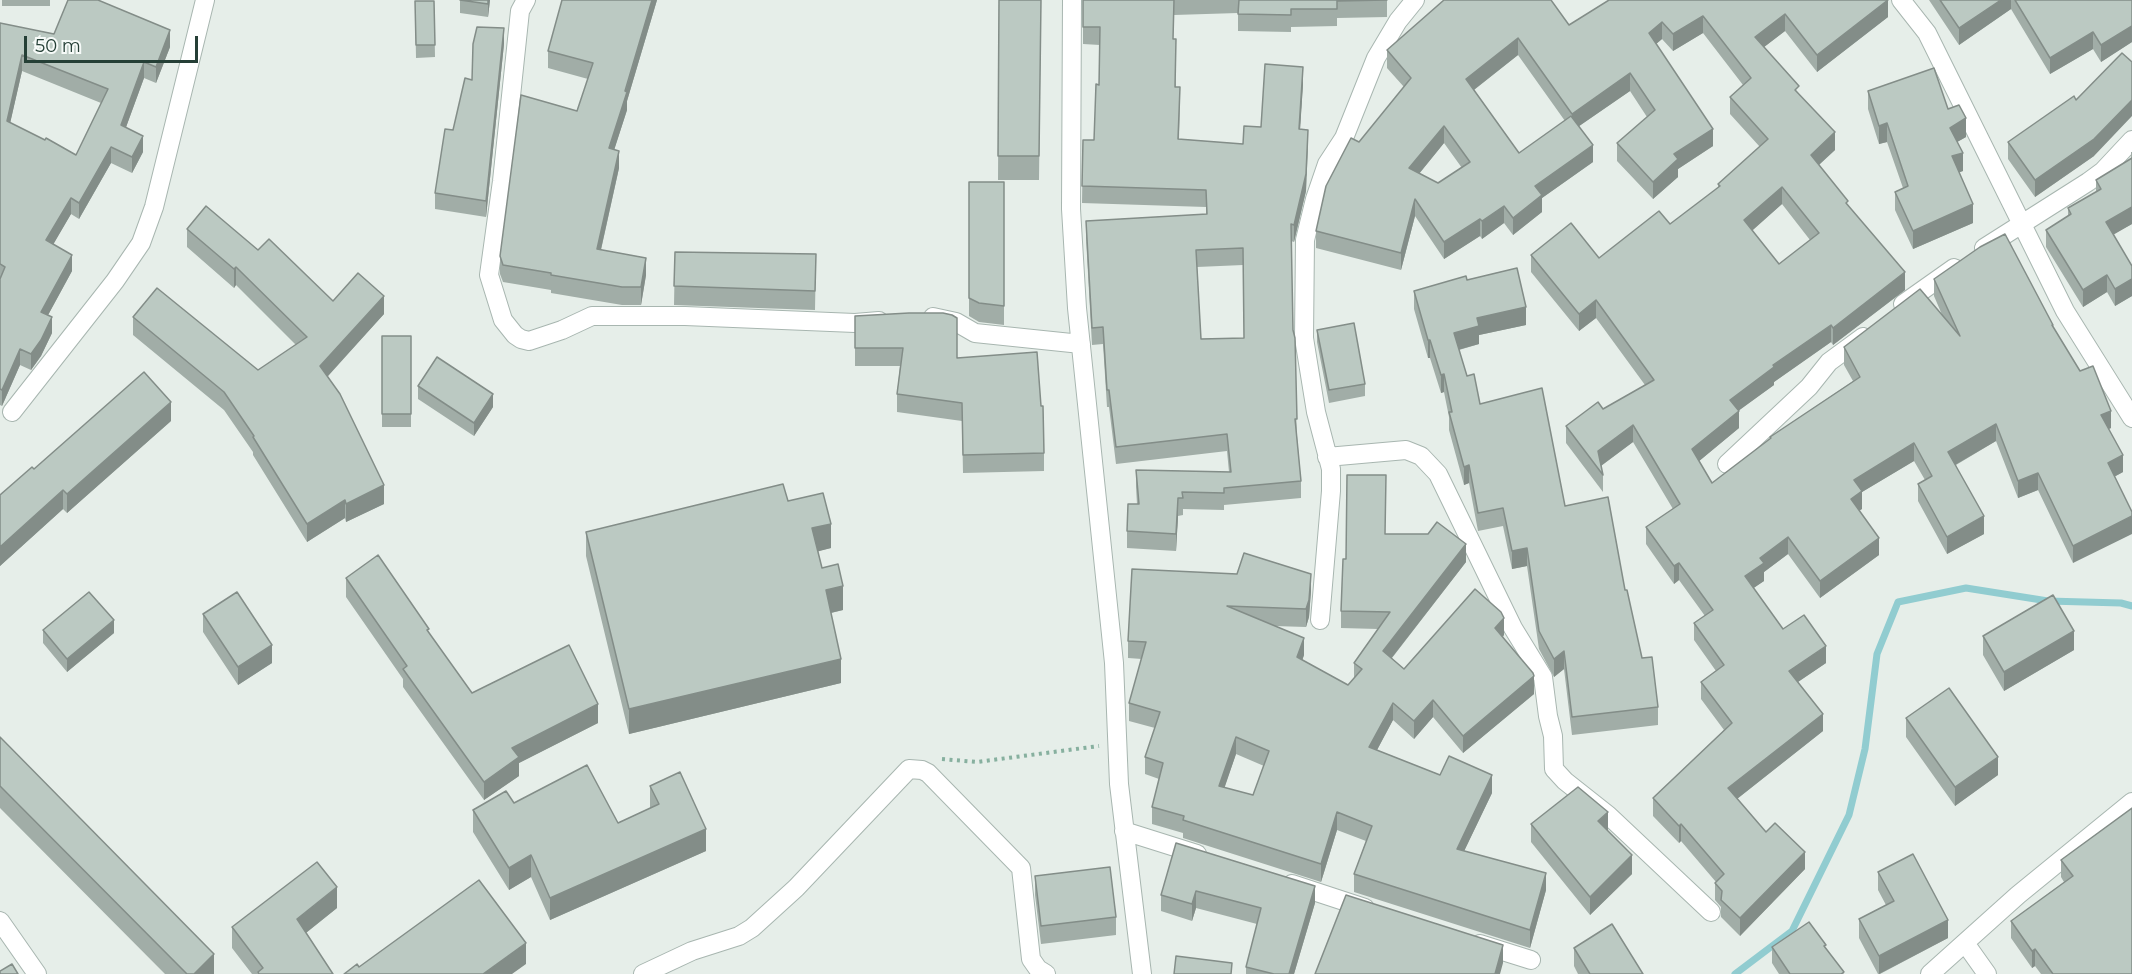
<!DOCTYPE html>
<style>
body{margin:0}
#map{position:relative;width:2132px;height:974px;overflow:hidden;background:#e6eee9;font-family:Montserrat,sans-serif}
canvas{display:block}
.scale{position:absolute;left:24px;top:36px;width:174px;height:27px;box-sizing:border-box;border:3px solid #253f36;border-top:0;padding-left:8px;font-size:18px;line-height:21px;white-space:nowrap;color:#253f36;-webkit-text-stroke:4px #f6faf8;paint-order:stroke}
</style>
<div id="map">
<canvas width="2132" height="974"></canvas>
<div class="scale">50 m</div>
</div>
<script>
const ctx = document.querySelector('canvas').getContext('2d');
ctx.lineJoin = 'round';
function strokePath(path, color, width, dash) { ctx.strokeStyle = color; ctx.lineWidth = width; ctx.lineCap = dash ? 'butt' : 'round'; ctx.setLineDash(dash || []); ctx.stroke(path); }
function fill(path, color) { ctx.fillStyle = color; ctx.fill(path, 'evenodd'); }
strokePath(new Path2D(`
 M1735 974 1792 931 1849 815 1865 749 1877 654 1898 602 1966 588 2048 601 2121 603 2132 606`), '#91ccd0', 7);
const minor = new Path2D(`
 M526 0 520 11 502 181 489 275 503 320 515 335 521 339 529 341 562 330 592 316H685L855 323 879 321
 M1072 0 1071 209 1077 308 1114 663 1119 784 1142 974
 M1901 0 1927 33 2065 311 2132 418
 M1984 248 2088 182 2103 171 2132 140
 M1903 304 1954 268
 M933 317 956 322 975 333 1081 344
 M12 412 115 281 141 243 154 207 205 0
 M1327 457 1406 450 1421 456 1438 474 1513 628 1543 677 1548 716 1553 736 1554 769 1565 781 1608 815 1711 912
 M1727 464 1809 387 1829 362 1863 337
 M1320 620 1331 491V469L1316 412 1304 338 1305 240 1315 199 1327 164 1344 138 1376 58 1398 21 1415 0
 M1124 831 1197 854
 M1292 884 1365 908
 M0 921 37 974
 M1965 943 1987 974
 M1480 944 1531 960
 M643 974 692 951 739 936 752 928 796 888 909 769 922 770 928 773 1021 868 1031 959 1038 969 1046 974
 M1930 974 2018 895 2132 802`);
strokePath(minor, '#a8b6b0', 20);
strokePath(new Path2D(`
 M942 759 977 762 1099 746`), '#87b09f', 4, [3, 4.5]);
strokePath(minor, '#fff', 18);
fill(new Path2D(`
 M2 0H50V6H2Z
 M460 0H490L488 17 460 13Z
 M562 0H657L627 101V110L614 150 619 168 601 250 646 275 641 305H622L551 293V290L503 282 500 274V256L577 111 588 79 548 68V51Z
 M999 0H1041L1039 180H998Z
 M1083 0H1387V17L1337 18V26L1291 27V32L1238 31V13L1174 15 1173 39 1176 87 1180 104 1179 139 1243 144 1303 84 1300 129 1308 147 1306 191 1294 242 1291 241 1293 330 1297 436 1301 481V498L1224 505V510L1183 509V515L1178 516 1176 551 1127 548V531L1137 504 1136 487V470L1229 472 1227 451 1116 464 1109 407H1107L1103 344 1092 345 1086 238V221L1206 214V207L1082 203 1083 140H1094L1099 85 1100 45 1083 44ZM1243 265 1244 338 1201 339 1197 267Z
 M1609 0 1888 17 1817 72 1785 31 1764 47 1799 94 1835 150 1819 165 1905 290 1833 345 1831 342 1774 382V385L1739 410V428L1699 461 1712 483 1770 439V437L1853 381 1844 365V347L1943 317 1934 296V279L2053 328 2111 428 2109 429 2123 472 2114 477 2073 563 2038 490 2018 498 1996 441 1956 465 1984 534 1947 554 1918 501V484L1925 480 1914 461 1862 492V509L1859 510 1879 555 1820 598 1788 554 1764 572V581L1753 588 1783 629 1826 663 1798 682 1823 731 1737 799 1766 832 1805 869 1740 936 1721 917V907L1715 900V883L1716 882 1681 841 1679 843 1653 816V798L1724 730 1701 699V682L1716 671 1694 640V623L1705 616 1679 580 1674 584 1646 544V527L1673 509 1633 442 1601 466 1603 475V492L1566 443V426L1603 409 1645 385 1596 318 1579 331 1531 272V255L1599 258 1670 224 1718 188V184L1760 147 1730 114V97L1743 85 1703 33 1673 51 1662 39 1656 44 1713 146 1678 169V177L1653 199 1617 161V143L1647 117 1630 91 1579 126 1593 162 1542 198V212L1513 235 1504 223 1482 239 1480 236 1444 259 1415 216 1401 270 1316 248V231L1359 142 1404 87 1387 68V50L1552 2 1569 25ZM1518 55 1565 121 1519 153 1474 90ZM1444 143 1462 168 1438 183 1419 174ZM1782 204 1810 240 1779 264 1752 230Z
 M1929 0H2132V42L2101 62 2093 49 2050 74 2011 9 1959 45Z
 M415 1H434L435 57 416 58Z
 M0 23 54 34 170 47 156 83 144 78 126 127 143 152 132 173 111 163 79 219 71 214 53 244 72 271 48 315 52 333 41 356 31 370 20 365 2 406 0 405ZM22 71 101 103 76 155 10 123Z
 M504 44 486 217 435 209V193L453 130 472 80Z
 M1868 91 1948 109 1966 137 1957 142 1963 171 1959 172 1973 223 1913 249 1895 210V192L1903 188 1887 142 1879 144 1868 109Z
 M2008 142 2094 156 2035 197 2008 159Z
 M2131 152H2132V224L2113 234 2132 266V296L2115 306 2107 292 2083 307 2046 247V230L2068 216V208L2096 192V180L2131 159Z
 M969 182H1004V325L979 322 969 316Z
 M187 229 258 250 333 301 384 314 327 376 384 504 346 522 345 518 307 542 253 455V452L224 410 133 335V317L258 370 296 345 236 285 234 288 187 247Z
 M675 252 816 254 815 310 674 305Z
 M1467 280 1526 325 1479 335V344L1459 350 1467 376 1480 404 1565 506 1625 590 1642 658 1658 707V725L1572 735 1564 669 1554 677 1539 649 1527 566 1512 569 1503 526 1478 531 1469 483 1464 485 1449 430V417L1444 392 1441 393 1430 358H1428L1414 309V291Z
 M855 316 957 358 1041 406 1044 453V471L963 473 962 421 897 412V394L900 366H855Z
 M1317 330 1365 384V396L1329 403 1317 342Z
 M382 336H411V427H382Z
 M418 386 493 407 474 436 418 399Z
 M171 421 67 513 63 509 0 566V495L34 469Z
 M788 501 831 548 818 551 822 568 843 610 831 613 841 683 629 734 586 556V532Z
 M1385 534 1466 562 1392 658 1404 669 1504 635 1503 637 1534 694 1463 753 1433 717 1414 739 1393 720 1377 750 1440 775 1492 793 1464 851 1546 890 1530 948 1354 892V874L1366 841 1337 830 1321 882 1183 838V833L1152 824V807L1159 779 1145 774V757L1155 728 1129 721V703L1142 659 1128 658V641L1237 574 1311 591 1309 617 1306 627 1274 626 1304 655 1302 661 1348 685 1354 679V663L1378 629 1341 628V611L1346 559ZM1236 754 1264 766 1253 795 1224 788Z
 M346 578 429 634 472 693 598 723 519 763V776L484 800 403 687V679L346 597Z
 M203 614 272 663 238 685 203 632Z
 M43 630 114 633 67 672 43 643Z
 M1983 636 2074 650 2004 691 1983 655Z
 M1906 718 1998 775 1955 806 1906 737Z
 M0 737 214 974H165L0 808Z
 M650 786 706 851 550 920 531 877 509 890 473 832V810L514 803 618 823 650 808Z
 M2132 808V974H2041L2035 966 2032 968 2011 938V921L2064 882 2061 877V860Z
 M1531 824 1608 831 1632 874 1590 915 1531 842Z
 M1176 843 1315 903 1294 974H1246V967L1257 924 1196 908 1192 921 1161 911V895Z
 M1878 872 1948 938 1880 974H1878L1859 938V919L1886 905 1878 890Z
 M1035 876 1116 917V935L1041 944 1035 895Z
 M337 908 306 933 333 974H252L232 948V927Z
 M1772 947 1826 948 1844 974H1779L1772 963Z
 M1574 948 1643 974H1578L1574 966Z`), '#a1ada7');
fill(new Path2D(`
 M488 0H490L488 17Z
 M652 0H657L627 101V110L609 166V148Z
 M1888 0V17L1817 72V55Z
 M2001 0H2011V9L1959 45V28Z
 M1785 14V31L1755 54V37Z
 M1703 16V33L1673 51V34Z
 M1662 22V39L1649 50V33Z
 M2132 26V42L2101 62V45Z
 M504 28V44L486 217V201Z
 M170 30V47L156 83V67Z
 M2093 32V49L2050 74V58Z
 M1518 38V55L1466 96V79Z
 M22 55V71L7 137V121Z
 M144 62V78L121 141V125Z
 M1303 67V84L1299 146V129Z
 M1630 73V91L1572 131V114Z
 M2132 100V116L2094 156 2035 197V180Z
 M1966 118V137L1950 146V128Z
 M1887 123V142L1879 144V126Z
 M1444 126V143L1409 186V168Z
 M1713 129V146L1678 169V177L1653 199V182L1674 154Z
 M1308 130 1306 191 1294 242V225Z
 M1835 132V150L1811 172V155Z
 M143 136V152L132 173V157Z
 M1593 145V162L1542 198V212L1513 235V218L1535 186Z
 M111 147V163L79 219V203Z
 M619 151V168L597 267V249Z
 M1963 153V171L1952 175V156Z
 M1782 187V204L1744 238V220Z
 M71 198V214L46 257V240Z
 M1415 199V216L1401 270V253Z
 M1973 204V223L1913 249V231Z
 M1504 206V223L1482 239V221Z
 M2132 207V224L2106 239V222Z
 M1480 219V236L1444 259V242Z
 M72 255V271L41 328V312Z
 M646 258V275L641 305V287Z
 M236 267V285L234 288V269Z
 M1905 272V290L1833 345V328Z
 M2107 275V292L2083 307V290Z
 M2132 279V296L2115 306V289Z
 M384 296V314L320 385V366Z
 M1596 300V318L1579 331V314Z
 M1526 307V325L1479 335V344L1454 351V333L1477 318Z
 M52 317V333L41 356 31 370V354Z
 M1831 325V342L1774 382V385L1730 417V400L1773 365Z
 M1428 340H1430V358H1428Z
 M20 349V365L2 406V390Z
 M1444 374V392L1441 393V375Z
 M493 394V407L474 436V423Z
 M171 402V421L67 513V494Z
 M1739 411V428L1692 467V449Z
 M2111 411V428L2101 432V415Z
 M1996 424V441L1948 469V452Z
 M1633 425V442L1598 468V451Z
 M1914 443V461L1862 492V509L1851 516V499L1854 480Z
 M2123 455V472L2108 480V463Z
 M1469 465V483L1464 485V467Z
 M2038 473V490L2018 498V481Z
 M384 485V504L346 522V504Z
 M63 490V509L0 566V547Z
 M1178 498V516L1176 551V534Z
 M345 500V518L307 542V524Z
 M1984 516V534L1947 554V537Z
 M2132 516V534L2073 563V546Z
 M831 524V548L812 553V528Z
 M1788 537V554L1764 572V581L1745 594V576L1760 558Z
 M1879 538V555L1820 598V581Z
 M1466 544V562L1383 669V651Z
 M1527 548V566L1512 569V551Z
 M1679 563V580L1674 584V566Z
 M1311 574V591L1309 617 1306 627V609Z
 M843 586V610L826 614V590Z
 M1504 618V635L1495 645V628Z
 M114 620V633L67 672V659Z
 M2074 631V650L2004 691V672Z
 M1304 638V655L1297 675V657Z
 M272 645V663L238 685V667Z
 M1826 646V663L1789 688V671Z
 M1564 651V669L1554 677V659Z
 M841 659V683L629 734V709Z
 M1534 676V694L1463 753V736Z
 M1433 700V717L1414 739V721Z
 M1393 703V720L1369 765V747Z
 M598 704V723L519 763V776L484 800V782L512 748Z
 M1823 714V731L1728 806V788Z
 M1236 737V754L1219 804V786Z
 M1998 757V775L1955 806V787Z
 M1492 775V793L1457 866V849Z
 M1337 812V830L1321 882V864Z
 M1608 812V831L1598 821Z
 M1681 824V841L1679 843V826Z
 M706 829V851L550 920V898Z
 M1805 852V869L1740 936V918Z
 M531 855V877L509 890V868Z
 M1632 855V874L1590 915V897Z
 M1546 873V890L1530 948V930Z
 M1315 886V903L1294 974H1289Z
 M337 887V908L297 940V919Z
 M1196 891V908L1192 921V904Z
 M1948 920V938L1879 974V956Z
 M526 943V964L512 974H483Z
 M1503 945V963L1500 974H1495Z
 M2035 949V966L2032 968V951Z
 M214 954V974H194Z`), '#838d88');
const building = new Path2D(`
 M68 0H98L170 30 156 67 144 62 121 125 143 136 132 157 111 147 79 203 71 198 46 240 72 255 41 312 52 317 41 340 31 354 20 349 2 390 0 389V279L5 267 0 264V23L54 34ZM22 55 108 89 76 155 46 138 45 140 7 121Z
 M460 0H488V4Z
 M562 0H652L625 91 627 92 609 148 619 151 597 249 646 258 641 287H622L551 275V273L503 265 500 256 521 95 577 111 593 63 548 51Z
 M999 0H1041L1039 156H998Z
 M1083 0H1174L1173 39H1176L1175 87H1180L1178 139 1243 144 1244 126 1261 127 1265 64 1303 67 1299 129 1308 130 1306 174 1294 225 1291 224 1293 330 1295 338 1297 419H1295L1301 481 1224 488V493L1182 492 1183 498H1178L1176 534 1127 531 1128 504H1139L1136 470 1231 472 1227 434 1116 447 1109 390H1107L1103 327 1092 328 1086 221 1207 214 1206 190 1082 186 1083 140H1094L1096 84 1099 85 1100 27H1083ZM1243 248 1244 338 1201 339 1196 250Z
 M1239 0H1387L1337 1V9H1291V15L1238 14Z
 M1444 0H1551L1569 25 1609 0H1888L1817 55 1785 14 1755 37 1799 86 1795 90 1835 132 1811 155 1848 201 1846 203 1905 272 1833 328 1831 325 1773 365 1774 367 1730 400 1739 411 1692 449 1712 483 1771 438 1770 437 1860 377 1844 347 1920 289 1960 336 1934 279 1980 247 2005 234 2053 325H2052L2080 371 2093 366 2111 411 2101 415 2123 455 2108 463 2132 512V516L2073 546 2038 473 2018 481 1996 424 1948 452 1984 516 1947 537 1918 484 1932 476 1914 443 1854 480 1862 491 1851 499 1879 538 1820 581 1788 537 1760 558 1764 563 1745 576 1783 629 1804 615 1826 646 1789 671 1823 714 1728 788 1766 832 1775 823 1805 852 1740 918 1721 900 1722 891 1715 883 1724 874 1681 824 1679 826 1653 798 1732 723 1701 682 1724 665 1694 623 1713 610 1679 563 1674 566 1646 527 1680 504 1633 425 1598 451 1603 475 1566 426 1598 402 1603 409 1654 380 1596 300 1579 314 1531 255 1571 223 1599 258 1659 211 1670 224 1720 186 1718 184 1768 139 1730 97 1751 78 1703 16 1673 34 1662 22 1649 33 1713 129 1674 154 1678 159 1653 182 1617 143 1655 110 1630 73 1572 114 1518 38 1466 79 1519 153 1571 116 1593 145 1535 186 1542 195 1513 218 1504 206 1482 221 1480 219 1444 242 1415 199 1401 253 1316 231 1326 186 1351 138 1359 142 1411 78 1387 50ZM1444 126 1470 162 1438 183 1409 168ZM1782 187 1819 233 1779 264 1744 220Z
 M1940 0H2001L1959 28Z
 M2015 0H2132V26L2101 45 2093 32 2050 58Z
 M415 1H434L435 45H416Z
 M477 27 504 28 486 201 435 193 445 129 453 130 465 78 472 80 473 44Z
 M2122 53 2132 62V100L2094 139 2035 180 2008 142 2074 96 2076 100Z
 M1934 68 1948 109 1959 105 1966 118 1950 128 1963 153 1952 156 1973 204 1913 231 1895 192 1908 186 1887 123 1879 126 1868 91Z
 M2132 158V207L2106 222 2132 266V279L2115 289 2107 275 2083 290 2046 230 2071 214 2068 208 2101 189 2096 180Z
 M969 182H1004V306L979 303 969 298Z
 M206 206 258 250 269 239 333 301 358 273 384 296 320 366 340 394 384 485 346 504 345 500 307 524 253 437 254 436 224 392 133 317 157 288 258 370 307 337 236 267 234 269 187 229Z
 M675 252 816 254 815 291 674 286Z
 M1517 268 1526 307 1477 318 1479 326 1454 333 1467 376 1474 374 1480 404 1542 388 1565 506 1608 497 1625 590H1627L1642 658 1652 657 1658 707 1572 717 1564 651 1554 659 1539 631 1527 548 1512 551 1503 508 1478 513 1469 465 1464 467 1449 412H1452L1444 374 1441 375 1430 340H1428L1414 291 1466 276 1467 280Z
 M909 313H943L952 315 957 318V358L1037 352 1041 406H1043L1044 453 963 455 962 403 897 394 903 348H855V316Z
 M1354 323 1365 384 1329 390 1317 330Z
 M382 336H411V414H382Z
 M437 357 493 394 474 423 418 386Z
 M144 372 171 402 67 494 63 490 0 547V495L32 467 34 469Z
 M1347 475H1386L1385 534H1428L1437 522 1466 544 1383 651 1404 669 1475 589 1501 612 1504 618 1495 628 1533 673 1534 676 1463 736 1433 700 1414 721 1393 703 1369 747 1440 775 1449 756 1492 775 1457 849 1546 873 1530 930 1354 874 1372 826 1337 812 1321 864 1183 820 1184 816 1152 807 1163 763 1145 757 1160 712 1129 703 1146 642 1128 641 1132 569 1237 574 1244 553 1311 574 1309 600 1306 609 1227 606 1304 638 1297 657 1348 685 1362 669 1354 663 1390 612 1341 611 1343 559H1346ZM1236 737 1269 751 1253 795 1219 786Z
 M783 484 788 501 823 493 831 524 812 528 822 568 838 564 843 586 826 590 841 659 629 709 586 532Z
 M378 555 429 629 427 630 472 693 569 645 598 704 512 748 519 757 484 782 403 669 407 666 346 578Z
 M89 592 114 620 67 659 43 630Z
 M237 592 272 645 238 667 203 614Z
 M2053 595 2074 631 2004 672 1983 636Z
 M1949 688 1998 757 1955 787 1906 718Z
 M0 737 214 954 194 974H187L0 786Z
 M587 765 618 823 659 804 650 786 680 772 706 829 550 898 531 855 509 868 473 810 506 791 514 803Z
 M1578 787 1608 812 1598 821 1632 855 1590 897 1531 824Z
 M2132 808V974H2053L2035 949 2032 951 2011 921 2073 876 2061 860Z
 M1176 843 1315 886 1289 974H1274L1246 967 1261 908 1196 891 1192 904 1161 895Z
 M1913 854 1948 920 1879 956 1859 919 1894 901 1878 872Z
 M317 862 337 887 297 919 333 974H259L258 972 263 968 232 927Z
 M1110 867 1116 917 1041 926 1035 876Z
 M479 880 526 943 483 974H344L357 964 359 967Z
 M1346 895 1503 945 1495 974H1315Z
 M1809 922 1826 945 1824 946 1844 972 1841 974H1790L1772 947Z
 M1612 924 1643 974H1590L1574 948Z
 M1176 956 1232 963 1231 974H1174Z
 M12 964 18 974H0V971Z`);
fill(building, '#bbc9c2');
strokePath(building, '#838d88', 1.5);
</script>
